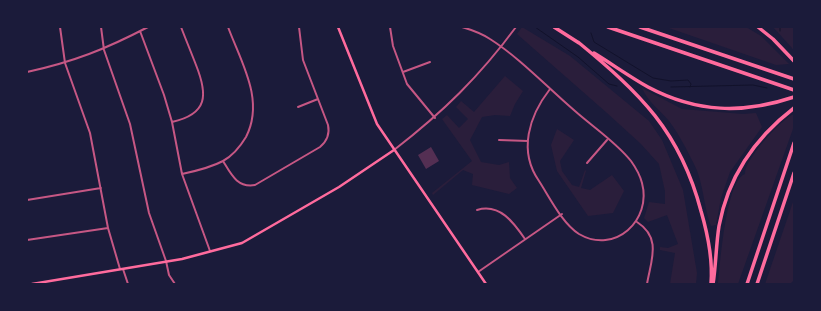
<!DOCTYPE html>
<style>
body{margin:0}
#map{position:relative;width:821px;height:311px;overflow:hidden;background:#1b1b3a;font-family:"Open Sans",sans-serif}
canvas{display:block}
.frame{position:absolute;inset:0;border:28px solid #1b1b3a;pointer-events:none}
</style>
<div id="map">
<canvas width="821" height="311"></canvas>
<div class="frame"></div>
</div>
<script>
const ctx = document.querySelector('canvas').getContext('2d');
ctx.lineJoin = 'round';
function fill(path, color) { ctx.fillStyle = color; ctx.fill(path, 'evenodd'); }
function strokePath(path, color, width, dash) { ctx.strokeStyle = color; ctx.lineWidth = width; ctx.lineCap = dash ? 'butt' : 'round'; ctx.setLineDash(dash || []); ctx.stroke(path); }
fill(new Path2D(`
 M522 27 570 56 649 121 662 140 683 190 697 273 696 284H670L675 253 660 250V247L668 248 678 244 667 215 648 222 644 218 649 202 665 204V191L659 164 641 144 607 113 517 34Z
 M666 27H746L761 36 789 64 776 65Z
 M773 27H794V51L792 48Z
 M505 76 523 91 515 104 510 116 495 115 482 117 470 140 481 162 499 165 509 162 510 178 517 188 509 194 472 185 473 174 463 170 433 195 432 193 472 161 442 119 447 115 459 128 468 119 456 107 461 101 474 112Z
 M642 88 682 109 743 114 756 113 762 127 730 172 721 198 716 225 711 226C703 206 704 183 694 164 687 150 679 134 669 121 660 110 648 102 642 88Z
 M794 114V126L738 284H718C720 265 726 180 745 174 744 160 781 119 794 114Z
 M557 129 574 140 560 161 562 171 572 185 579 187 585 170 586 171 581 188 590 190 612 175 624 191 613 213 588 216 557 171 551 145Z
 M794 199V280L790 284H765Z`), '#2a1e3b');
strokePath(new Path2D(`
 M535 27 578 57 609 84 617 86
 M780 27V31
 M591 33 594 42 653 78 671 81 688 80 691 84 690 87
 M671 87 753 85 767 88`), '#12122b', 1);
fill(new Path2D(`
 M431 147 439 161 426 169 418 155Z`), '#542f53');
strokePath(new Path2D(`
 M60 27 65 63 90 133 108 228 120 269
 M101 27 104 50 130 124 149 213 166 261 169 275 175 284
 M390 27 393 46 407 84 435 118
 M462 27C472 30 481 33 490 39 520 58 548 88 575 111 593 127 616 142 631 161 636 168 640 175 642 183 652 220 615 255 579 234 562 223 550 198 539 181 518 151 529 116 550 89
 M140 31 164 95 172 122 182 174 210 251
 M27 72C73 62 106 49 148 27
 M403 72 430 62
 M298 107 318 99
 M172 122C208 114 208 95 196 65 191 52 186 40 181 27
 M499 140 528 141
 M394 150C443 112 479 77 516 27
 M223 161C231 174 237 188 255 185L320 147C327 141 330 134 328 125L303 60 299 27
 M587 163 607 140
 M182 174C196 171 210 168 223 161 232 156 240 147 246 137 265 100 241 62 228 27
 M27 200 101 188
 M477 210C500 203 514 223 525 239
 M637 222C662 238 651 260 647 284
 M27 240 108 228
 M123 269 128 284
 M478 272 562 214`), '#c65784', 2);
strokePath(new Path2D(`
 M338 27 377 124 486 284
 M32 284 182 259 242 243 339 187 394 150`), '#ff6b9d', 2.5);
strokePath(new Path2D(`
 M554 27 579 43
 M608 27 794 90
 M640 27 794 79
 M758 27 773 39 794 61
 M578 42C640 93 680 131 701 211 708 235 713 260 711 284
 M594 53C612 64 630 77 648 87 697 113 743 114 794 97
 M713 284C716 265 716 245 719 226 728 177 755 138 794 108
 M747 284 794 143
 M757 284 794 173`), '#ff6b9d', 3.5);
</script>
